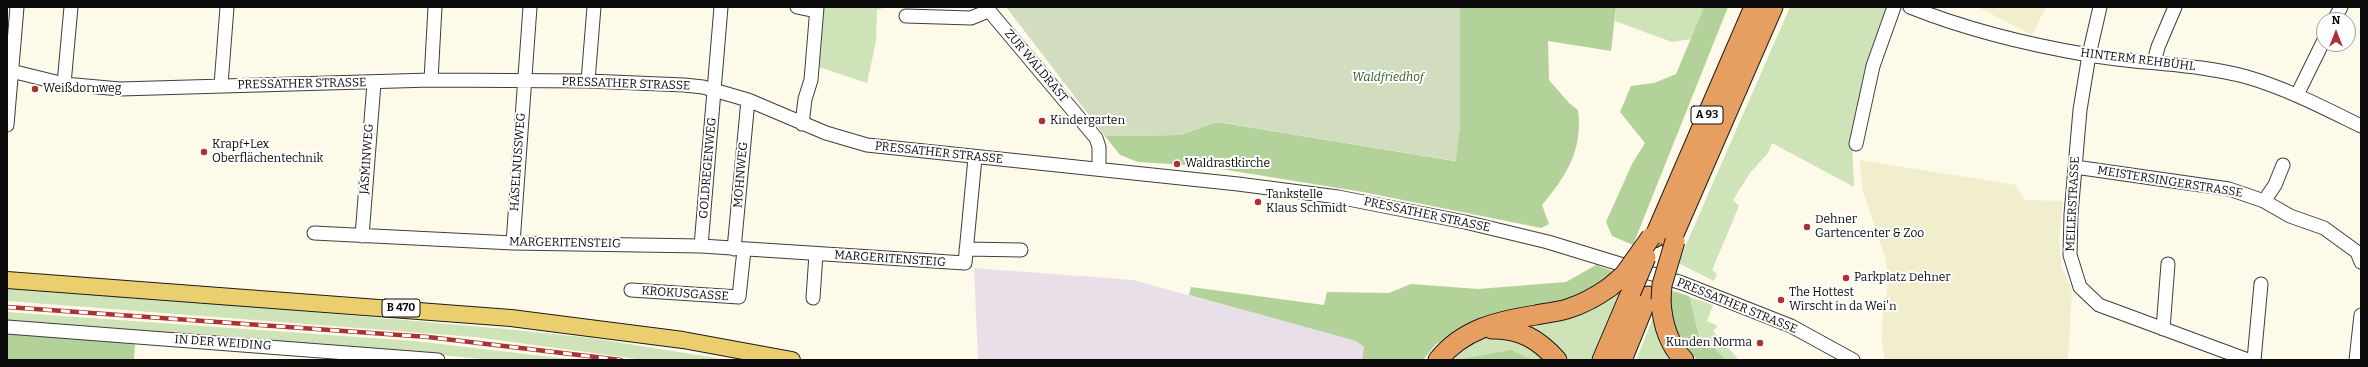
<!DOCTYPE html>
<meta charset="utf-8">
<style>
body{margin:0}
#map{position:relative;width:2368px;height:367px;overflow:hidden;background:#fdfaea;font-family:Bitter,serif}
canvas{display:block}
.frame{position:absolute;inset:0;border:8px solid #0b0b0b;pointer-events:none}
.north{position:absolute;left:2316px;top:12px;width:40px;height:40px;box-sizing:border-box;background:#fff;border:1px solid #9d9d9d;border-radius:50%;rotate:0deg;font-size:11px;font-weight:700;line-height:16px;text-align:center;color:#0b0b0b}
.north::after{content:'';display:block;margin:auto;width:14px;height:18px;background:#ac3135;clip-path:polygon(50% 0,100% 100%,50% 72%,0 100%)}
</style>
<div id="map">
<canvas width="2368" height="367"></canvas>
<div class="frame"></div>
<div class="north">N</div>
</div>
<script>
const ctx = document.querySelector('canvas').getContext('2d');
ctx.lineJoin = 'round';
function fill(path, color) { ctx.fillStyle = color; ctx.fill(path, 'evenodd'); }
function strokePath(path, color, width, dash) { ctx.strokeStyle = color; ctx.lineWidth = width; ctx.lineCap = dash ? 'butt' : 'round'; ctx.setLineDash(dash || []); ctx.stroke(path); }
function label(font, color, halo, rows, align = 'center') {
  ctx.font = font + ' Bitter,serif'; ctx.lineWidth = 4; ctx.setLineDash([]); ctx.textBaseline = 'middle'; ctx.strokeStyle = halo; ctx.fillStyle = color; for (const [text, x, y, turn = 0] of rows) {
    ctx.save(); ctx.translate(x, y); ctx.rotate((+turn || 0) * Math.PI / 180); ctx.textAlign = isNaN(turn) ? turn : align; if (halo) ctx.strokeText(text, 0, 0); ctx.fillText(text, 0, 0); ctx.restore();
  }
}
fill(new Path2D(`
 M974 268 1133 280 1356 341 1364 347 1362 360H978Z`), '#e8dfe9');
fill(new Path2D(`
 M1978 7H2046L2032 35Z
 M1860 160 2016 185 2025 200 2063 201 2059 242 2062 269 2072 289 2068 360H1885L1882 343 1883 311 1888 282 1886 260 1862 188Z`), '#f0eecd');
fill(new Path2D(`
 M821 7H886L877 10 876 41 867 83 819 67Z
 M1616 7H1704L1691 39 1672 42 1615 21Z
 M1790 7H1891L1852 142 1854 187 1772 143 1768 153 1750 173 1733 200 1739 206 1712 270 1717 274 1714 281 1678 263Z
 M1622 287 1591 360H1565L1517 324Z
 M7 288 94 293 506 329 591 338 729 360H645L475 337 7 301Z
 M1672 291 1713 305 1707 321 1718 326 1713 331 1739 360H1697C1679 341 1664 318 1672 291Z
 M7 312 414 341 578 360H493L345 346 7 323Z
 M1655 313 1676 360H1636Z
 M1488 335H1510L1550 360H1449L1456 352Z`), '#cee3b8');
fill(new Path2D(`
 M1460 7H1616L1611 51 1548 41 1549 80 1569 103 1578 110C1583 150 1567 175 1542 205L1549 224 1541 228 1363 192 1202 166 1138 162 1120 155 1105 136 1180 135 1217 122 1455 161 1460 127Z
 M1704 7H1728L1633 245 1612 236 1606 222 1632 164 1645 143 1620 112 1631 86 1654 83 1676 74Z
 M1596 265 1615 272 1578 298 1487 317 1467 324 1435 345 1423 360H1362L1364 347 1356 341 1189 295 1191 287 1324 305 1327 292 1389 293 1411 284 1478 289 1566 282Z
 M1673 291 1689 296 1699 337 1711 344 1725 360H1698C1681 340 1665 318 1673 291Z
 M7 333 135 343 134 360H7Z
 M1511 350 1531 360H1457Z`), '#b2d299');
fill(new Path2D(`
 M1006 7H1460V127L1456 161 1218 122 1180 135 1105 136Z`), '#d2dcbf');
const minor = new Path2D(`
 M797 7 816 11
 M986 7 1096 138 1099 147V169
 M1910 7C1965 29 2030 45 2089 55 2141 64 2195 63 2247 77 2288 89 2324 108 2361 126
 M2100 7 2089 55 2080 110 2071 214 2070 255 2080 287 2099 305 2248 360
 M906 16 971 18 988 11
 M2334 20 2341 7
 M2154 62 2158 47 2175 7
 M7 70 64 84 120 89 431 80 588 81 684 85 703 87 748 100 826 133 867 145 1238 184 1338 197 1465 222 1548 242 1682 283 1791 326 1853 360
 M431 80 435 7
 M588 81 594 7
 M64 84 71 7
 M221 85 227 7
 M2297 95 2324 40
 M802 124 805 99 811 80 817 7
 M7 125 17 7
 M1856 144 1873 66 1894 7
 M2075 167 2229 189 2264 201 2290 216 2324 228 2357 252 2361 262
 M2264 201 2275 185 2283 165
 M314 233 513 243 701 246 965 263 975 158
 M362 236 374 83
 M513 243 530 7
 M701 246 721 7
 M734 249 748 100
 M966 249 1021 250
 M631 290 739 297 744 250
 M813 298 816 254
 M7 327 438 360
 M2163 329 2168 264
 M2254 360 2261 284
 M2356 360 2361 315`);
const major = new Path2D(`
 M7 280 511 318 683 340 792 360`);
const highway = new Path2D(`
 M1654 238 1754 7
 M1671 241 1773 7
 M1661 300C1662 321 1668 344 1684 360
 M1492 329C1520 328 1539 340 1557 360
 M1438 360C1463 329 1498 321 1536 315 1546 313 1557 312 1567 309 1583 304 1596 297 1610 287
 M1602 360 1631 292
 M1622 360 1648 296`);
strokePath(minor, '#3e3e3e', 15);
strokePath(major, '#1c1c1c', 18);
strokePath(highway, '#1c1c1c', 21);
strokePath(minor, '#fff', 13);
strokePath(major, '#ebce6d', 16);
strokePath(highway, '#e69f60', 19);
const rail = new Path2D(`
 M7 307 428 337 621 360`);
strokePath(rail, '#ac3135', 4.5);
strokePath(rail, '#fff', 3, [9]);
const highwayBridge = new Path2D(`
 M1610 287 1624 275 1651 237
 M1631 292 1646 257
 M1661 300 1662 285 1675 241`);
strokePath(highwayBridge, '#1c1c1c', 21, []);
strokePath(highwayBridge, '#e69f60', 19);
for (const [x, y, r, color] of [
 [35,89,4,"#ac3135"],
 [1042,121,4,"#ac3135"],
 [204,152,4,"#ac3135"],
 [1177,164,4,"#ac3135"],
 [1258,202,4,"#ac3135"],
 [1807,227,4,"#ac3135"],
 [1846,278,4,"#ac3135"],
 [1781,300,4,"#ac3135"],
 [1760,343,4,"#ac3135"]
]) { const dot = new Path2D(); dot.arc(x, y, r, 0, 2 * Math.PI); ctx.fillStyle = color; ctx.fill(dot); strokePath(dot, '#fff', 1.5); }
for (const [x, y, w] of [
 [1707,115,32],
 [401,308,38]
]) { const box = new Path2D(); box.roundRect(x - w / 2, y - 9, w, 18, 3); ctx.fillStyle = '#fff'; ctx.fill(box); strokePath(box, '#0b0b0b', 1); }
label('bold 11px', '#0b0b0b', null, [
 ["A 93",1707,115],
 ["B 470",401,308]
]);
label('12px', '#0b0b0b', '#fff', [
 ["HINTERM REHBÜHL",2138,60,7],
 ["ZUR WALDRAST",1036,66,50],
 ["PRESSATHER STRASSE",302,84,-1],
 ["PRESSATHER STRASSE",626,84,2],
 ["PRESSATHER STRASSE",939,153,6],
 ["JASMINWEG",367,159,-86],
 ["HASELNUSSWEG",518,162,-86],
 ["GOLDREGENWEG",708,168,-85],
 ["MOHNWEG",741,175,-85],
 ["MEISTERSINGERSTRASSE",2170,182,9],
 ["MEILERSTRASSE",2073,204,-87],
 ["PRESSATHER STRASSE",1427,215,12],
 ["MARGERITENSTEIG",565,243,1],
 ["MARGERITENSTEIG",890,259,4],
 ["KROKUSGASSE",685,294,4],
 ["PRESSATHER STRASSE",1737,306,22],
 ["IN DER WEIDING",223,343,4]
]);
label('italic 12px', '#2d5b22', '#fff', [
 ["Waldfriedhof",1388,78]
]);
label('12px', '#0b0b0b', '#fff', [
 ["Weißdornweg",43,89],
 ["Kindergarten",1050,121],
 ["Krapf+Lex",212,145],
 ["Oberflächentechnik",212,159],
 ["Waldrastkirche",1185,164],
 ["Tankstelle",1266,195],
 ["Klaus Schmidt",1266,209],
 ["Dehner",1815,220],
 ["Gartencenter & Zoo",1815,234],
 ["Parkplatz Dehner",1854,278],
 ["The Hottest",1789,293],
 ["Wirscht in da Wei'n",1789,307],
 ["Kunden Norma",1752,343,"right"]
], 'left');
</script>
